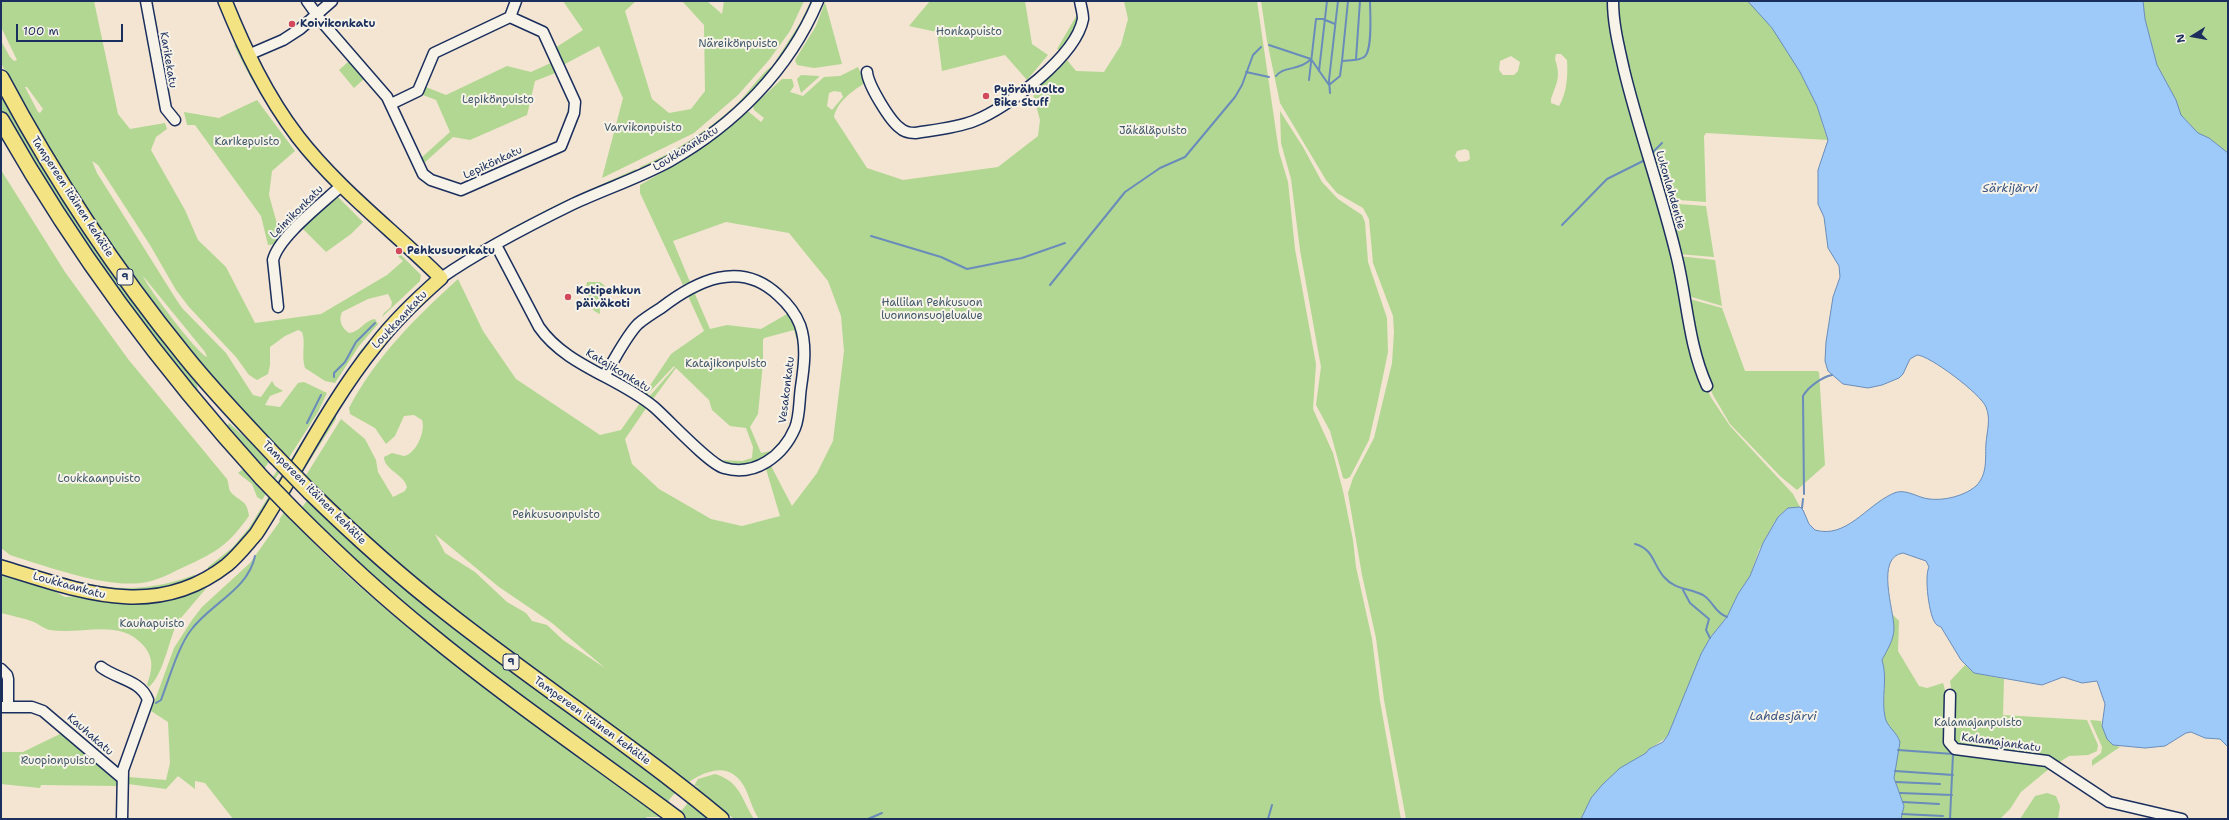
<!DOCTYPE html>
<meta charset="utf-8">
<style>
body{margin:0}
#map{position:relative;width:2229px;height:820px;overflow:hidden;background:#f3e5d1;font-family:"Shantell Sans",sans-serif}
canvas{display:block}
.frame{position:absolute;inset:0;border:2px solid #1b2f5e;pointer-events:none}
.north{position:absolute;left:2173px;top:16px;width:40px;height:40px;-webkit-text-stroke:3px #f7f3e8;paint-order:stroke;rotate:259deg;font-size:11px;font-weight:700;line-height:16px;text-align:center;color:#1b2f5e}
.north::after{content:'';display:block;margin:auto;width:14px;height:18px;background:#1b2f5e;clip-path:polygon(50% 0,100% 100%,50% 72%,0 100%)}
.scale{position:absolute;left:16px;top:24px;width:107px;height:18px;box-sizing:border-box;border:2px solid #1b2f5e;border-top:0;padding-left:5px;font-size:12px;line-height:14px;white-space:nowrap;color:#1b2f5e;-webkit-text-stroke:3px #f7f3e8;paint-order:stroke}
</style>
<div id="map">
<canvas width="2229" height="820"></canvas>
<div class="frame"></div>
<div class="north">N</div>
<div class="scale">100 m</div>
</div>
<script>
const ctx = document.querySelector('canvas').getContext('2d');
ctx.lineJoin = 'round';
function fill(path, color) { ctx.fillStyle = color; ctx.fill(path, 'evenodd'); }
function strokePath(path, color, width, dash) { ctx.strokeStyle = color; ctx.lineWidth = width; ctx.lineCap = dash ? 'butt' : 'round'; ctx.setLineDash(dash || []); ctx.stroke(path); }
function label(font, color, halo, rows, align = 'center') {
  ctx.font = font + ' "Shantell Sans",sans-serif'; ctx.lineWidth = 4; ctx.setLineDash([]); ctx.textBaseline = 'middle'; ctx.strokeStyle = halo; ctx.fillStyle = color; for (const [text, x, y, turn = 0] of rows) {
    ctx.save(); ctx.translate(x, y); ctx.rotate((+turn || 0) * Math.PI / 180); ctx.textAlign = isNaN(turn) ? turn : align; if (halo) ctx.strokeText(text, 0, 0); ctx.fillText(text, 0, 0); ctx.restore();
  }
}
fill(new Path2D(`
 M1 1H94L118 114 130 129 165 123 167 129 156 137 151 150 185 210 198 240 226 267 255 323 321 314 387 275 403 261 398 256 400 254 421 275 420 281 382 317 384 313 391 307 392 302 388 294 368 299 342 312C338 321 342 328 349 333 360 332 365 320 375 319L378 324 359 346 335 383 325 381 305 368C301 355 306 342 302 332L298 330 285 336 270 347V365L268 374 257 380 249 375 236 357 189 307 176 290 150 245 98 165 92 161 97 173 174 296 182 308 226 353 253 395 261 397 272 381 275 386 283 391 270 396 265 405 280 407 298 383 304 382 327 393 318 412 262 500 257 497 252 484 238 473 243 469 261 487 272 478 286 458 190 350 105 237 59 166 9 78 1 63V41L10 57 14 61 17 60 1 27ZM25 87H27L43 109 40 113 38 112ZM143 276 205 352 207 357C198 354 147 287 143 276Z
 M563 1H636L625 11 652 99 669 113 691 109 705 91 704 25 682 1H707L722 14 724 1H804L790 31 769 60 738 95 694 133 602 178 623 98 599 46 563 65 555 48 583 30Z
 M811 1H814C808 13 785 58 775 62L800 23Z
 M930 1H1025L1032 44 1048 55 1027 80 1005 55 942 71 937 32 909 26Z
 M1124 1H1257L1279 152 1288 182 1295 249 1316 364 1313 409 1333 453 1343 491 1353 540 1356 567 1372 639 1380 701 1401 819H759C752 809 750 798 745 788 731 762 709 769 689 782L681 777C599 714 513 657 433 593 388 557 346 517 305 477L341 419 365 439 376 460 378 472 393 497 405 491 407 487C404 474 384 470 384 457L392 453 404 456C416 454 426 431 422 420L414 415 404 416 395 436 386 444 375 428 350 414 349 408C375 358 416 317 458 279L483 331 516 379 600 435 621 430 640 403 647 407 625 439 632 464 659 489 711 519 742 526 780 516 766 469 771 466 792 506 817 473 833 441 844 351 841 316 828 281 789 233 726 222 673 241 690 282 683 285 640 193V185L678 163 709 142 745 111 749 112 761 122 764 118 754 110 753 106 782 79H792L794 86 790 92 803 96 824 77 840 76 858 67 865 83C852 91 837 102 834 117L867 168 903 180 998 167 1038 136 1040 120 1032 90 1057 71 1067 60 1076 71 1104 72 1121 45 1128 19ZM834 91 841 92 843 97 832 110 827 106 829 93ZM435 534 499 587 552 623 605 668 563 640 547 625 532 621 526 613 507 602 475 572 445 553Z
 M1261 1H1610L1661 201 1700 376 1712 399 1730 426 1793 494 1800 507 1788 508 1778 517 1774 523 1759 550 1750 576 1738 594 1727 617 1710 638 1701 654 1668 735C1662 743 1650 746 1646 753L1618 770 1591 798 1581 819H1406L1384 700 1376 638 1362 575 1348 493 1353 478 1374 438 1392 363 1394 332 1393 316 1373 263 1369 219 1363 208 1337 193 1326 180 1280 103 1267 41ZM1556 54H1561L1567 60C1568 75 1567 93 1559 106L1551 103V99C1557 82 1561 77 1555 59ZM1511 56 1520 62 1518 71 1514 75H1503L1499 70 1500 61ZM1465 149 1469 151 1470 159 1467 161 1459 162 1455 156 1457 151Z
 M1616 1H1748C1770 18 1807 79 1817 105 1821 117 1823 129 1828 140L1706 133 1704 136 1706 202 1665 199 1618 33Z
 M2143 1H2228V153L2209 138 2198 133 2181 115 2176 100 2157 65 2145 19Z
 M825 2 842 64 814 68 797 65 795 60 816 26Z
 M1078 13V22L1061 51 1057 49Z
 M237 43 332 185C291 144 259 98 234 45Z
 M349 61 364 79 354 88 339 70Z
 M553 62 558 72 535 81 527 115 470 140 453 137 423 164 420 159 450 132 436 100 423 95 426 87 446 95 507 66 531 72Z
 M771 67C770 87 693 143 674 154 664 161 652 165 641 170L640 167C675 152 707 131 736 105 745 97 763 71 771 67Z
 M801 75 819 76V77L801 93 797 79Z
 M1 91 197 384 198 392 128 308 25 152 1 109Z
 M257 100 295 151 272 171 269 195 281 238 277 244 268 245 261 216 195 125H187L184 112 219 118Z
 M1280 111 1303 147 1322 182 1338 199 1362 215 1365 222 1368 262 1387 318 1388 352 1377 405 1369 440 1350 477 1346 479 1343 478 1330 431 1316 405 1321 367 1300 250 1291 179 1281 143Z
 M636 169 637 172 506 233V231L560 203Z
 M1 170 65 272 128 359 227 479C229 483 228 487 230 491 238 502 247 498 249 516 229 544 217 552 186 566 173 572 161 579 147 582 109 590 46 566 10 555L1 548Z
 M337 196 363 222 351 234 326 252 301 227Z
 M1665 203 1706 206 1714 257 1678 254Z
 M1678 256 1715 260 1722 306 1685 295Z
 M587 282H600L605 286C604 298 599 301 600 314 586 308 584 295 587 282Z
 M699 288 703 290 695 294 710 329 727 325 761 329 787 314 786 310H790L798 327V338H796L794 330 764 338 763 340V363L758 414 750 427 761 453 771 451 779 442 781 443 768 458 743 465 720 462 721 460 742 461 752 458 753 447 746 428 730 426 712 410 709 400 676 368 653 399 663 408 661 409 648 398 675 367 674 366 645 397 633 390 634 387 645 393 671 354 704 331 688 296 672 307 671 305Z
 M1686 298 1722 308 1745 371H1817L1819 372 1825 465 1797 490 1781 477 1730 424 1713 395 1700 365Z
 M382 326 383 328 340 383 360 351Z
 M330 396H332C318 420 304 445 290 470 268 507 247 548 208 570V567L232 548 249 528Z
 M334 416H336V419L264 534 237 562 209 585 181 618 180 617C169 636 165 673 149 687L147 685C152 670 155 659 143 645 119 618 82 635 50 630 44 629 39 624 34 622 24 618 12 616 1 613V573L45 586 65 597 81 596 115 602 156 600 178 595 205 584 237 561 260 536Z
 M229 423 270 460 263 471 227 426Z
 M308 499 679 793 674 794 669 800V805L562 728 398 601 301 509Z
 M284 512C393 632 532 718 661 817H646L647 819H233L205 783 195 781V789L178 776 166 789 128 784V777L166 780 170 763 168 722 151 711 174 648 192 620 202 607 250 563 280 521 279 520Z
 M1 559C74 580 119 603 194 575L195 576 177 585 151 591 109 592 1 563Z
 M1891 613 1899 621 1898 651 1919 686 1927 688 1943 683 1948 700 1947 745 2040 762 2050 768 2021 792 2010 809 2000 819H1901L1904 806 1894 778 1899 739C1895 734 1889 728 1886 721 1881 706 1888 678 1882 660 1891 643 1896 632 1891 613Z
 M1965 665 1974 673 2004 679 2003 715 2087 720 2098 745 2097 751 2088 755 2069 756 2058 763 1952 744 1953 700 1950 681Z
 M2090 720 2101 721 2102 726 2113 745 2120 747 2092 766V760L2101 753 2102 747Z
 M62 733 117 781V786L41 785 40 788 1 784V752H23Z
 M715 774C741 782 741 799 754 819H734L694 787 702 786H694L698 779Z
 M2047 793 2056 796 2060 806 2058 819H2020L2035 796Z
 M686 800 713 819H686L676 810H682L687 804Z`), '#b2d792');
const water = new Path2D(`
 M1748 1H2143L2145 19 2157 65 2176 100 2181 115 2198 133 2209 138 2228 153V747L2220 739 2205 738 2191 732 2186 733 2165 746 2145 748 2113 745 2107 739 2102 726 2105 704 2097 681 2082 683 2063 677 2042 685 1974 673 1961 660 1941 627C1940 626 1937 626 1936 624 1929 617 1924 576 1929 567L1926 561 1903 553C1875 557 1894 610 1894 628 1894 640 1887 650 1882 660 1888 678 1881 698 1885 717 1887 727 1897 732 1900 742L1894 778 1904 806 1901 819H1581L1591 798 1602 785 1620 768 1646 753 1649 749 1663 742 1668 735 1701 654 1710 638 1727 617 1738 594 1750 576 1763 543 1778 517 1788 508 1800 507 1803 510 1809 524 1815 530C1846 539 1866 506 1892 494 1903 488 1913 495 1924 498 1940 502 1963 497 1976 486 1988 474 1985 458 1986 443 1987 431 1991 419 1986 407 1981 394 1929 355 1917 355L1910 359 1903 374 1899 378 1882 385 1868 388 1843 384 1828 371 1825 361 1826 342 1833 297 1840 277 1839 266 1828 248 1824 217 1818 204V170L1828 140 1817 106 1800 72 1772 28Z`);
fill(water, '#9dcaf8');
strokePath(water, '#698cba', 1);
strokePath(new Path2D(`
 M1269 45 1311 59 1329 85 1340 76 1342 61C1349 60 1359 61 1364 57 1373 51 1370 12 1370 1
 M1356 59 1360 1
 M1342 61 1348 1
 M1319 71 1327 1
 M1246 72 1269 77
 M1276 76C1283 66 1299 71 1310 60
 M1309 80 1316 19H1323L1335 24
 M1330 93 1329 80 1338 1
 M1653 152 1662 143
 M1562 225 1607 179 1643 161
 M871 236 941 257 967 269 1022 258 1065 243
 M1050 285 1125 192 1160 168 1185 157 1235 97 1242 85 1253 55 1261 47
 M334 377V373L345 362 356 342 375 323
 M307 423 321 395
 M1804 494 1803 396C1808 387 1822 377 1832 375
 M1802 508 1803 499
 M1635 544C1654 549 1653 565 1664 577 1675 590 1690 588 1703 595 1714 602 1714 612 1727 617
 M1683 590 1690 603 1709 619 1706 630 1710 638
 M156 703 161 700C169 679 178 647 191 630 211 603 248 590 255 556
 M1898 750 1953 754 1950 819
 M1895 771 1953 775
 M1896 782 1940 784
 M1900 793 1952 795
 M1903 802 1939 804
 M1902 814 1943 816
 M868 819 882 813
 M1268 819 1272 805`), '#698cba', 2);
const minor = new Path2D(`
 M146 1 166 109 175 120
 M307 1 322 22 387 97 423 174 431 180 461 190 561 146 574 113 575 102 543 32 510 17
 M1613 1C1613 25 1619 47 1624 70 1639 132 1661 192 1676 254 1687 297 1688 344 1707 386
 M248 55 283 40 300 29 332 1
 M867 72C868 85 890 121 900 128 904 132 909 133 915 133 934 130 956 128 974 121 1008 108 1076 56 1083 19 1083 13 1081 7 1080 1
 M391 104 418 91 434 53 510 17 516 1
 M496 245 539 327C566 366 618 377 654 407 669 420 709 464 724 468 755 477 783 456 795 428 800 416 799 400 801 387 804 367 807 345 800 325 795 312 788 304 778 295 740 259 696 281 661 308 653 313 645 318 638 324 626 336 614 361 604 376
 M441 278C481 250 528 226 573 204 605 189 639 178 670 161 734 125 789 70 818 1
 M278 307 273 260C279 236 323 203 342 185
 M101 667C116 679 141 680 148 700L123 770 122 819
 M1 669 7 675 8 679V707
 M1950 695 1949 742 1955 749 2047 761 2109 802 2182 819
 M1 707H32L43 711 122 778`);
const major = new Path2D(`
 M1 567C78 590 154 622 227 565 238 556 247 544 256 534 296 472 329 403 375 346 394 321 417 299 441 278 394 231 339 190 298 137 266 95 245 50 225 1`);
const highway = new Path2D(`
 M1 78C53 176 115 270 185 356 213 391 245 424 276 457
 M1 120C74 250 162 368 262 478
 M310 492C353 534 398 575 446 612 536 683 633 746 721 819
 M295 512C337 554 381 595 427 632 507 698 594 757 677 819`);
strokePath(minor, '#1b2f5e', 13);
strokePath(major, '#1b2f5e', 16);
strokePath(highway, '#1b2f5e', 18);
strokePath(minor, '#f7f3e8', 10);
strokePath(major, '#f4e382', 13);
strokePath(highway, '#f4e382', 15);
const highwayBridge = new Path2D(`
 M276 457 310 492
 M262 478 295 512`);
strokePath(highwayBridge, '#1b2f5e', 18, []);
strokePath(highwayBridge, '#f4e382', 15);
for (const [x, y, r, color] of [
 [292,24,4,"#d1495b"],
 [986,96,4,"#d1495b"],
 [399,251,4,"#d1495b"],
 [568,297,4,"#d1495b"]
]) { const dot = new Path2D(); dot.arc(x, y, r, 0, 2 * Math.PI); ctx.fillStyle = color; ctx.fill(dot); strokePath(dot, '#f7f3e8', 1.5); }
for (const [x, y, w] of [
 [125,277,16],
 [511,662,16]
]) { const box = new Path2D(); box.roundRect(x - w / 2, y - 8, w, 16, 3); ctx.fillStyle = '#f7f3e8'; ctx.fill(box); strokePath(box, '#1b2f5e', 1); }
label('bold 10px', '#1b2f5e', null, [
 ["9",125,277],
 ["9",511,662]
]);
label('bold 11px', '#1b2f5e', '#f7f3e8', [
 ["Koivikonkatu",300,24],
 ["Pyörähuolto",994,90],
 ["Bike Stuff",994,103],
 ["Pehkusuonkatu",407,251],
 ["Kotipehkun",576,291],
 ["päiväkoti",576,304]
], 'left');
label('11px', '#41596b', '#f7f3e8', [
 ["Honkapuisto",969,32],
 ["Näreikönpuisto",738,44],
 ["Lepikönpuisto",498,100],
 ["Varvikonpuisto",643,128],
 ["Jäkäläpuisto",1153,131],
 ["Karikepuisto",247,142],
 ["Hallilan Pehkusuon",932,303],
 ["luonnonsuojelualue",932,316],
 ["Katajikonpuisto",726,364],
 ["Loukkaanpuisto",99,479],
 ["Pehkusuonpuisto",556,515],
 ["Kauhapuisto",152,624],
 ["Kalamajanpuisto",1978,723],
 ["Ruopionpuisto",58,761]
]);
label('11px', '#1b2f5e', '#f7f3e8', [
 ["Karikekatu",168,60,80],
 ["Loukkaankatu",686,149,-32],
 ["Lepikönkatu",493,163,-25],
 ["Lukonlahdentie",1670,190,74],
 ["Tampereen itäinen kehätie",72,197,57],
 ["Leimikonkatu",297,212,-45],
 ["Loukkaankatu",400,320,-47],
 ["Katajikonkatu",618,371,31],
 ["Vesakonkatu",787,390,-83],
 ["Tampereen itäinen kehätie",314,493,45],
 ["Loukkaankatu",69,586,15],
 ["Tampereen itäinen kehätie",592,721,36],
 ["Kauhakatu",90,735,41],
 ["Kalamajankatu",2001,743,8]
]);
label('italic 12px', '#3c5684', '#f7f3e8', [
 ["Särkijärvi",2010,189],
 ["Lahdesjärvi",1783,717]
]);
</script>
